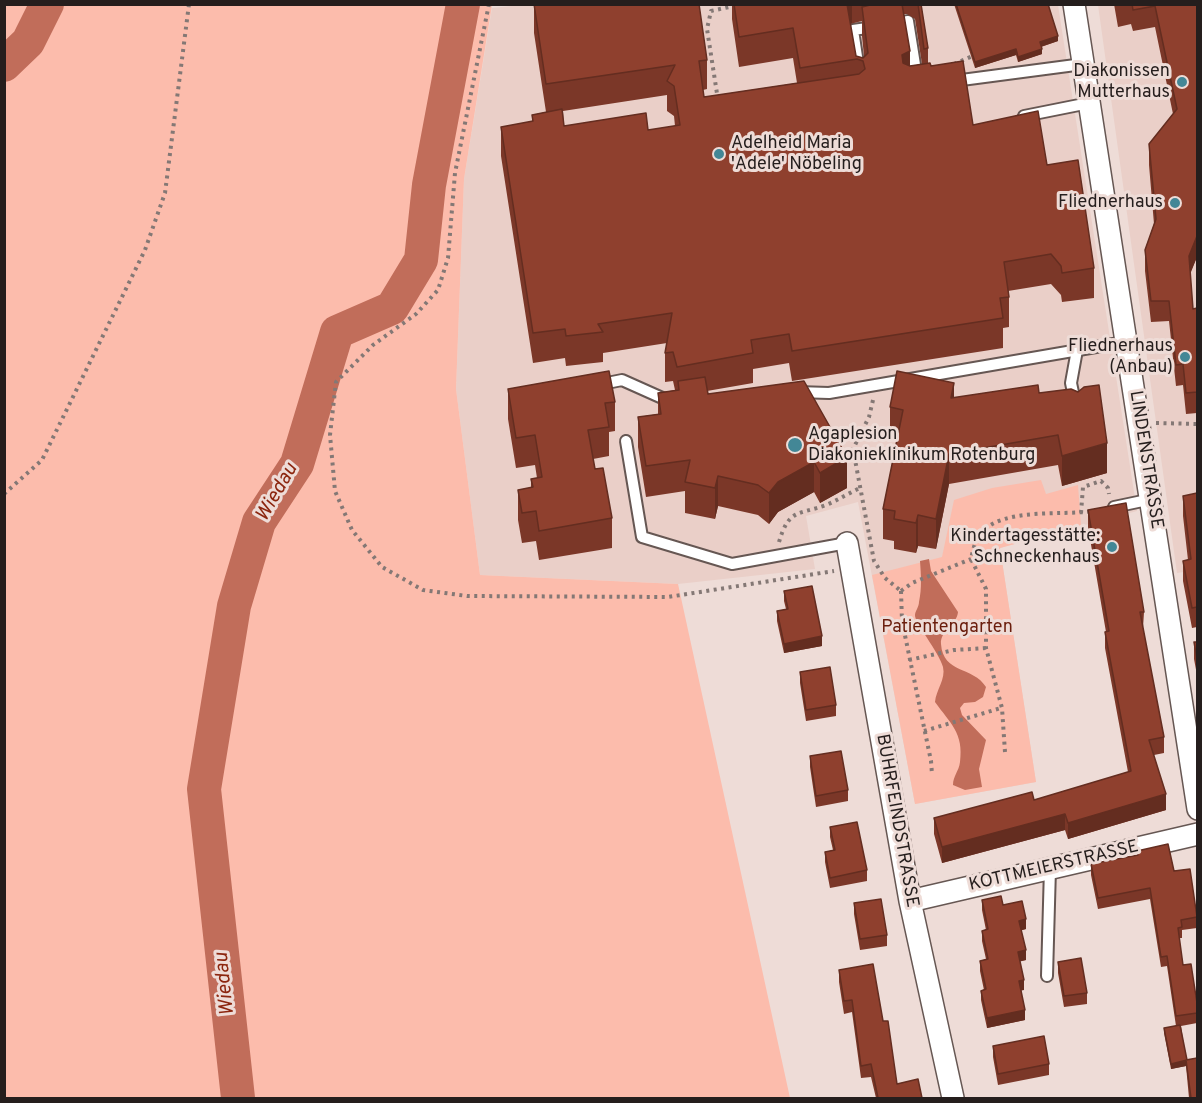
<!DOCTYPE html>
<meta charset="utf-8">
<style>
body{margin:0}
#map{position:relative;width:1202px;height:1103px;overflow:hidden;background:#eedcd7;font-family:Overpass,sans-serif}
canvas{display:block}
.frame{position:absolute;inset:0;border:6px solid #251e1d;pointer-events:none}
</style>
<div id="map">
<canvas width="1202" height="1103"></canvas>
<div class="frame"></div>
</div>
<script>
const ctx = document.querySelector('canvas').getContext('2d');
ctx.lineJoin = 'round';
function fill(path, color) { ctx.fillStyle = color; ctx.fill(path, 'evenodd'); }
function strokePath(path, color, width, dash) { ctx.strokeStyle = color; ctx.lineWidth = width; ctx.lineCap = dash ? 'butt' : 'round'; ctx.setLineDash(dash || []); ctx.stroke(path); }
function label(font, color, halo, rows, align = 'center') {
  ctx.font = font + ' Overpass,sans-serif'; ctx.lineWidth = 6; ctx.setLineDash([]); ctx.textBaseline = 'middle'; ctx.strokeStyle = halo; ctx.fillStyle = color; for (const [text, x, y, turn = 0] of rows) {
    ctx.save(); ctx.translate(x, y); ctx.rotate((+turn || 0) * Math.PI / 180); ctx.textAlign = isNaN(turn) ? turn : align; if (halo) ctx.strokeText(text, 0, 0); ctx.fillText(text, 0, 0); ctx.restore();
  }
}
fill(new Path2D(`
 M530 4 1058 5 1137 511 1000 548 1036 782 915 804 858 502 806 516 815 569 678 584 480 575 456 389 464 179 492 8Z
 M1098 5H1197V570L1177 573Z`), '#eacfc8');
fill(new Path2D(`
 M5 4 492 5 464 179 456 389 480 575 678 584 790 1098H5Z
 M1041 480 1046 494 1078 485 1081 526 1000 548 1036 782 915 804 872 575 942 557 954 500 992 488Z`), '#fcbcac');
fill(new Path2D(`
 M929 559 931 571 958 612C957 625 940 630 941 644 943 674 973 666 986 687L983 697 975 702 964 703 960 708 962 715 986 740 979 769 982 787 965 790 953 785C953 776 959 771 960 762 964 733 950 723 935 702 936 690 946 679 943 667 939 652 914 622 915 615 915 611 919 607 919 602 922 588 921 575 920 561Z`), '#c16d5a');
strokePath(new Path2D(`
 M4 65 28 42 47 4
 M238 1098 204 789 234 606 259 522 297 464 337 332 392 308 421 260 429 185 463 4`), '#c16d5a', 34);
const service = new Path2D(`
 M893 24 908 21 917 77
 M859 70 853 30 874 27
 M954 81 1083 64
 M1024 116 1089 103
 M597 385 622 380 669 401
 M797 392 829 393 1125 342
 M1075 402 1071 383 1077 350
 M626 441 642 537 732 564 847 543
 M1114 507 1152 499
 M1047 976 1050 868`);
const minor = new Path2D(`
 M1074 4 1198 809
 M847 543 910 901 953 1098
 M910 901 1198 834`);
strokePath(service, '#665753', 14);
strokePath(minor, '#665753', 24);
strokePath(new Path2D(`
 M489 4 455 173 448 258 438 290 416 314 373 345 336 382 330 435 335 491 352 530 382 567 423 590 467 596 668 597 834 571
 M954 64 975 55
 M718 100 707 29 711 11 743 4
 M873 400 869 417 853 449 874 561 885 578 901 591
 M1156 423 1198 424
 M4 494 42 460 145 250 165 193 189 4
 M1081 513 1083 487 1101 481 1108 488 1109 494
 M779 542C789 508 799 515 826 505 838 500 849 493 860 488
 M901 591 902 621 931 761 932 774
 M901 591 912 583 971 559
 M909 660 954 650 986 648
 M924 731 1001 708
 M1005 752 1002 708 986 648V589L971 559C973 550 975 540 981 533 1003 507 1062 516 1093 511`), '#847875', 4, [3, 4.5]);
strokePath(service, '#fff', 10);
strokePath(minor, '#fff', 21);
fill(new Path2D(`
 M534 4 707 60V89L703 90 704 97 797 83 793 58 739 67 732 19V4H921L928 48V63L973 125 1047 165 1094 268V298L1062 302 1061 295 1051 284 1008 291 1009 297V327L1003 328V348L792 381 789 363 753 369V383L707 391 708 394 804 381 847 488 820 503 814 492 778 512 769 524 758 515 718 506 715 519 685 513V491L646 497 638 447V417L658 414V393L675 390 673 381 665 382V353L667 343 603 353V362L566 366 565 358 533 363 501 156V127L532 122V115L546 112 534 33ZM904 14H907L915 19 922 64 910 66ZM862 21V36L864 56 863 58 856 56 850 24ZM667 95V111L674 116 675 126 648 130 564 126 563 111Z
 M954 4H1048L1058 41 1041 47 1042 54 1018 62 1016 55 975 68Z
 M1114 4H1197V257L1190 273 1193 309 1197 308V413L1186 414 1183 385 1176 386 1169 321 1151 322 1145 271V250L1154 224 1149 165V144L1173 114 1155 27 1133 31 1131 24 1118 27Z
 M508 389 615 402V431L609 432V456L593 459 595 469 612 518V548L539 560 536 541 522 543 518 520V490L531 488V479L537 478 535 465 516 468 508 419Z
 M1039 393 1107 473 1062 486 1058 465 949 484 936 549 918 546 916 553 894 549V541L883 539V509L897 439 890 438V407L954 398Z
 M1197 493V627L1192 628 1183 581V561L1188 560 1183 516V496Z
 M1088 510 1144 612 1143 628 1164 737V753L1154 755 1166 810 1068 839 1065 830 942 863 934 834V818L1034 800 1128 772 1105 648V632H1106L1088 527Z
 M784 591 822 646 784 653 777 621V611L786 609 784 601Z
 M1194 642H1197V675L1194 659Z
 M800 672 836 705V716L806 721 800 683Z
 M810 756 848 790V801L816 807 810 767Z
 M830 827 867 870V881L830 888 825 862V852L833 850 830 837Z
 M1137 851 1174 871 1197 917V928L1182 930V938H1179L1183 965 1197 1003V1023L1181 1026 1186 1060 1197 1098H1189L1186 1066 1171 1069 1164 1033V1028L1176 1026 1167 966 1161 967 1150 899 1098 909 1091 875V864L1137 855Z
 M982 900 1003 905 1026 929 1021 930 1026 960 1020 961 1024 990H1021L1025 1020 987 1028 981 1000V991L984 990 980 971V961L986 959 982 941V931L986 930 982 910Z
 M854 903 887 935V946L860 950 854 914Z
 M1058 962 1087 993V1004L1064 1007 1058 973Z
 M839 970 883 1021 897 1084 918 1079 876 1098 871 1077 861 1078 852 1012 844 1014 839 982Z
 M993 1046 1049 1064V1075L998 1085 993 1057Z`), '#7b3728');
fill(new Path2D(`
 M846 4H852V23L846 27Z
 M1058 36V41L1040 47V42Z
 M1016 49V55L975 68V62Z
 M1042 49V54L1018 62V57Z
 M910 51V80L902 85V55Z
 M1197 236V257L1189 277V256Z
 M954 383V413L951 398Z
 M1107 443V473L1062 486V456Z
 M949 454V484L936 549V519Z
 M847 457V488L820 503V473Z
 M814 462V492L778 512 769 524V493L778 482Z
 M718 476V506L715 519V488Z
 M918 515V546L916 553V523Z
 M822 636V646L784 653V644Z
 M1166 794V810L1068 839V823Z
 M1065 814V830L942 863V847Z
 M1026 919V929L1019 931V921Z
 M1026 950V960L1018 962V952Z
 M1024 980V990L1019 991V981Z
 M1025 1010V1020L987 1028V1018Z
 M1186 1061V1066L1171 1069V1064Z`), '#642d20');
const building = new Path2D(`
 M534 4H699L707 60 699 61 704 97 859 74 865 69 863 61 857 59 800 68 793 28 739 37 734 4H847L856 56 863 58 868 53 862 7 874 4H902L910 51 902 55 903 63 910 66 930 63 931 66 963 61 973 125 1038 111 1047 165 1078 160 1094 268 1062 273 1061 266 1051 254 1004 262 1009 297 1000 298 1003 318 792 351 789 334 751 340 753 353 677 367 673 352 665 353 672 313 598 324 603 332 566 336 565 329 533 333 501 127 533 121 532 115 562 109 564 126 646 113 648 130 680 125 674 86 667 81 675 65 546 84Z
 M918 4H921L928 48 924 49Z
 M956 4H1048L1058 36 1040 42 1042 49 1018 57 1016 49 975 62Z
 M1132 4H1197V236L1189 256 1193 309 1197 308V392L1186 393 1183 364 1176 365 1169 301H1151L1145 250 1156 219 1149 144 1177 109 1155 6 1133 10Z
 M609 371 615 402 605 403 609 427 588 430 595 469 603 468 612 518 539 531 536 511 522 513 518 490 533 487 531 479 542 477 535 435 516 438 508 389Z
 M897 371 954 383 951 398 1038 385 1039 393 1071 389 1078 392 1084 387 1099 385 1107 443 1062 456 1058 435 949 454 936 519 918 515 916 523 894 519 895 511 883 509 903 410 890 407Z
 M705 377 708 394 804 381 847 457 820 473 814 462 778 482 769 493 758 485 718 476 715 488 685 482 690 460 646 466 638 417 661 414 658 393 679 390 678 381Z
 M1197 493V607L1192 608 1183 561 1191 559 1183 496Z
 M1126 503 1144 612H1140L1164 737 1149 740 1166 794 1068 823 1065 814 942 847 934 818 1032 792 1034 800 1131 771 1105 632 1109 631 1088 510Z
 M812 586 822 636 784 644 777 611 788 609 784 591Z
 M1194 642H1197V659Z
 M830 667 836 705 806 710 800 672Z
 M841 751 848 790 816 796 810 756Z
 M857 822 867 870 830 878 825 852 835 850 830 827Z
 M1168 844 1174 871 1190 869 1197 917 1181 920 1182 927 1178 928 1183 965 1191 964 1197 1003V1013L1176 1016 1167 956 1161 957 1150 888 1098 898 1091 864 1138 855 1137 851Z
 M1001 896 1003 905 1022 901 1026 919 1019 921 1026 950 1018 952 1024 980 1019 981 1025 1010 987 1018 981 991 986 989 980 961 988 959 982 931 988 929 982 900Z
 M881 899 887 935 860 939 854 903Z
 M1081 958 1087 993 1064 996 1058 962Z
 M873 964 883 1021H888L897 1084 918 1079 922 1098H875H878L871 1064 861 1066 852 1000 844 1001 839 970Z
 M1180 1025 1187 1060 1171 1064 1164 1028Z
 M1044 1036 1049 1064 998 1074 993 1046Z
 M1197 1058V1098H1191L1186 1060Z`);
fill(building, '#8f402e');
strokePath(building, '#642d20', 1.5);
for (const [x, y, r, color] of [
 [1182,82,6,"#438796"],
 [719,154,6,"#438796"],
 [1175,203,6,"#438796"],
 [1185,357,6,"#438796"],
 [795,445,8,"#438796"],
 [1112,547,6,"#438796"]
]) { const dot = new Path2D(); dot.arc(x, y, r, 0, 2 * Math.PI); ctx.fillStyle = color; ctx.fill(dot); strokePath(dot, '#eedcd7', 2); }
label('18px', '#251e1d', '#eedcd7', [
 ["Diakonissen",1170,72],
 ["Mutterhaus",1170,93],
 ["Adelheid Maria",731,144,"left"],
 ["'Adele' Nöbeling",731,165,"left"],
 ["Fliednerhaus",1163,203],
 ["Fliednerhaus",1173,347],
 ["(Anbau)",1173,368],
 ["Agaplesion",808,435,"left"],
 ["Diakonieklinikum Rotenburg",808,456,"left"],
 ["Kindertagesstätte:",1100,537],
 ["Schneckenhaus",1100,558]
], 'right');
label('18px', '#251e1d', '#eedcd7', [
 ["LINDENSTRASSE",1145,460,81],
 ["BUHRFEINDSTRASSE",896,821,80],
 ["KOTTMEIERSTRASSE",1054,867,-13]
]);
label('18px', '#6a1d0c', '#eedcd7', [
 ["Patientengarten",947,628]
]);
label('italic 20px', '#8c260f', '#eedcd7', [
 ["Wiedau",278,493,-60],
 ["Wiedau",226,984,-96]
]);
</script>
